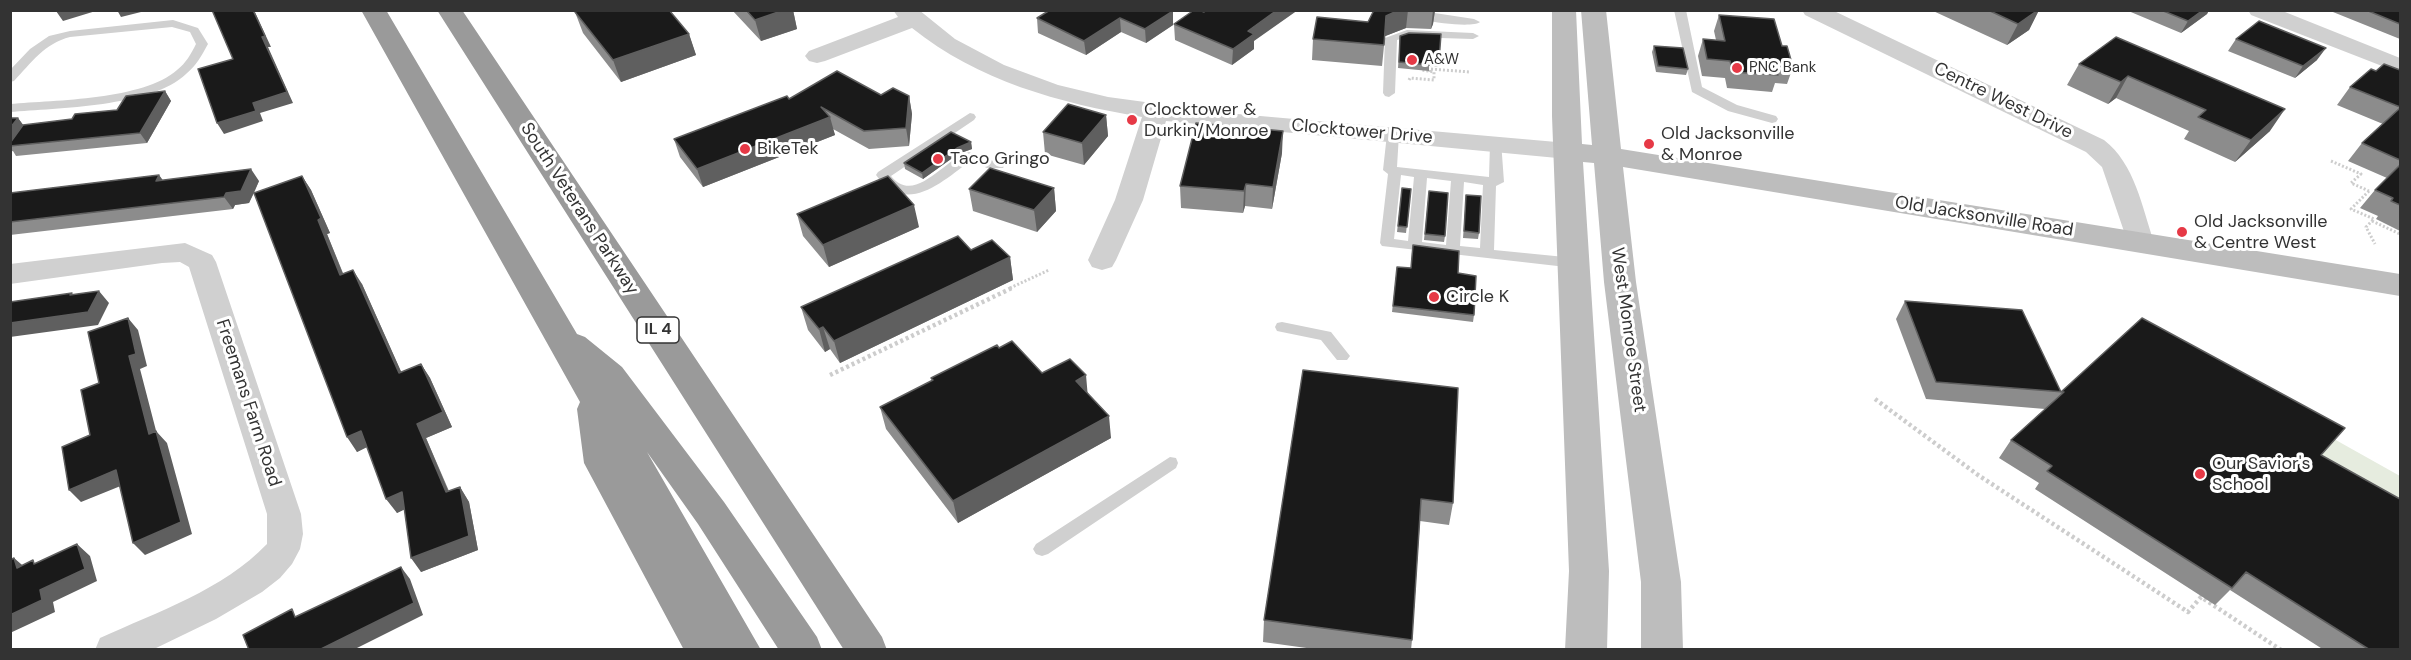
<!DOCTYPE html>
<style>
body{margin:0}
#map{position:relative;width:2411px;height:660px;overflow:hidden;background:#fff;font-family:"DM Sans",sans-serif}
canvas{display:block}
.frame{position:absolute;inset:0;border:12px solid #333;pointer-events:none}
</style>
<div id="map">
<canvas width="2411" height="660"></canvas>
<div class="frame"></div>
</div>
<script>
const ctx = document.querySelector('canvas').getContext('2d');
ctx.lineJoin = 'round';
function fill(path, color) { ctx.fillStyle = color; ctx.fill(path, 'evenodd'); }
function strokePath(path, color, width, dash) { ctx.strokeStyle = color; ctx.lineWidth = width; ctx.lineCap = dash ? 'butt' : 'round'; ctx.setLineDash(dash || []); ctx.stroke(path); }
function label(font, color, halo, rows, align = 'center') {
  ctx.font = font + ' "DM Sans",sans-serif'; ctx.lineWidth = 6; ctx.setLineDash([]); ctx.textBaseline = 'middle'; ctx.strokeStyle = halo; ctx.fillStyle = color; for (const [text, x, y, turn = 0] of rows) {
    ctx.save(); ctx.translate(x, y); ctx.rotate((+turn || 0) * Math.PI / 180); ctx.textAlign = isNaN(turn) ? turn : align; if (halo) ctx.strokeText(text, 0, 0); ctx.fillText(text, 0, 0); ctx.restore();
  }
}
fill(new Path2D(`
 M2334 439 2400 476V527L2305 472Z`), '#e6ecdf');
strokePath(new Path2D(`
 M1430 72V69L1470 72
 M1409 80 1410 78 1434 80V72L1422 70
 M2331 161 2361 174 2351 183 2369 191
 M2369 191 2351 209 2374 219 2366 227 2375 244
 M2372 221 2400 234
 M1010 288 1049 270`), '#cdcdcd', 3, [2, 2]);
strokePath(new Path2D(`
 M830 375 1014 287
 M1875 399 1978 475 2188 612 2201 597 2281 650`), '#cdcdcd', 4.5, [3, 3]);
fill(new Path2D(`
 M1389 10H1415L1474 19 1480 22C1470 30 1399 18 1389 10Z
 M1674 10H1686L1702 87 1737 105 1776 116 1778 119 1776 122 1772 123 1728 111 1692 92Z
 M173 20 198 28 208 44C202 55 196 66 186 74 152 107 57 108 10 112V104C56 100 143 100 177 70 186 63 191 54 196 44L190 32 172 27 70 37C45 43 31 63 14 81L10 82V70L30 49 49 36 70 31Z
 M1407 30 1473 33 1479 36 1473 39 1408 37 1397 40 1395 93 1389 97 1385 96 1383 93 1385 38Z
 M970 113 974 114 976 117 974 120 891 176C915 206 945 158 969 152L989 160 1003 162 1005 165 1003 168H987L970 161C941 183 905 216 876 175L878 172Z
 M1393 130 1399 134 1397 167 1489 177 1490 144 1496 140 1501 141 1504 182 1496 186 1494 250 1575 258 1582 263 1580 266 1575 268 1382 246 1380 243 1388 174 1383 170 1387 134ZM1401 175 1414 177 1408 241 1394 239ZM1427 178 1451 181 1446 245 1422 242ZM1464 182 1483 185 1480 248 1460 246Z
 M1282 322 1331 332 1350 356 1347 360H1337L1321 340 1277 331 1275 327 1277 323Z
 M1170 457 1176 458 1178 463 1176 468 1048 554 1042 556 1036 554 1033 549 1036 544Z`), '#d0d0d0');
fill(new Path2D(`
 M893 10H919L955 39 1004 65 1058 85 1108 97 1226 113 1568 143 1577 145 1581 151 1577 157 1568 159 1166 121 1143 200 1116 260 1112 267 1102 270 1092 267 1088 260 1115 200 1142 117C1059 103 978 81 912 28L825 61 817 63 809 61 805 56 809 51 898 17Z
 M1802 10H1832L2104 140C2135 164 2142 207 2154 242L2150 249 2140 251 2130 249 2102 167 2086 152 1805 15Z
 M2248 10H2280L2400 58V73L2251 15Z
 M185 243 212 255 216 262 301 514 303 534 300 549 292 564 280 578 262 592 216 619 152 650H95L100 638C157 612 223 590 267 544V514L189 267 180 262 162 263 10 284V264Z`), '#d0d0d0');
fill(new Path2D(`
 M1552 10H1576L1582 144 1592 145 1581 10H1606L1621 149 2400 274V296L1623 167 1636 282 1681 582 1683 650H1641V582L1604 282 1594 163 1583 162 1609 571 1607 650H1565L1569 571 1552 116Z`), '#bdbdbd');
fill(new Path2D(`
 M361 10H386L577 334 585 337 622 367 724 502 817 637 822 650H779L698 524 647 452 761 650H684L584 463 577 409 580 402Z
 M437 10H462L882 637 887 650H844Z`), '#9a9a9a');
fill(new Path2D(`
 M732 10H793L797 29 761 41Z
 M1172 10 1173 25 1146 43 1121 32 1086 55 1038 33 1037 18Z
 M1376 10H1439V11H1435L1433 24 1431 29 1406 28 1385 36 1382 66 1312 60 1313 39 1368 22Z
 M1931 10H2039L2029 30 2007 45Z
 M2126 10H2209L2207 14 2181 33Z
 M2328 10H2400V39Z
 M575 12 689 34 696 55 621 82 583 33Z
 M1719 15 1782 46 1793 67 1787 84 1775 83 1772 92 1727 88 1725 78 1702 76 1698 56 1703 39 1716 40 1714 31Z
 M1174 24 1254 41V49L1232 65 1175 40Z
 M1400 36 1439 61 1438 67 1429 66V71L1398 68Z
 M2116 37 2270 131 2235 162 2184 139 2189 131 2116 98 2108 104 2067 85 2079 64Z
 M2236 39 2317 60 2295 78 2228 51Z
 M1654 46 1688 69 1686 75 1656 72 1652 52Z
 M2400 70V231L2376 219 2378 216 2360 208 2375 190 2387 178 2348 161 2362 143 2383 124 2337 105 2350 87 2376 71Z
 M165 91 171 101 147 143 16 156 13 151 10 152V118H18L23 125 72 119 117 110Z
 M881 95 909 96 912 114 909 146 869 149 833 129 835 135 703 187 680 157 674 139 789 99Z
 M1106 115 1108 136 1084 165 1045 154 1043 132Z
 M971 142 972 149 958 154 923 179 905 169 904 163Z
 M1282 153 1272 209 1245 206 1243 213 1181 208 1180 186Z
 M159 175 162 180 259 181 254 193 302 176 311 190 330 233 327 234 343 273 362 284 401 372 421 364 430 378 452 427 426 438 449 491 460 487 469 502 478 550 421 572 404 509 397 513 367 447 357 452 254 193 249 203 235 205 233 209 10 235V193Z
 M1054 188 1056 211 1037 232 973 211 969 189Z
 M1402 188 1411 189 1406 233 1397 232Z
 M1429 191 1445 236 1444 242 1424 240Z
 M1466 195 1479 233 1478 239 1463 238Z
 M797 214 919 227 829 267 803 236Z
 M971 250 1010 257 1013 280 840 363 830 349 825 352 808 330 801 307Z
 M1412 252 1458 273 1474 315 1473 322 1392 312 1397 267 1411 268Z
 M1905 301 2061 392 2321 455 2400 650H2324L2230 590 2215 605 2035 489 2039 483 1999 458 2011 440 2045 409 1926 399 1896 319Z
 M999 348 1042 373 1088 393 1111 438 958 523 886 429 880 407 932 381 931 378Z
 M1303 370 1453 503 1449 525 1420 521 1412 640 1411 650H1321L1263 642 1264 620Z`), '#8c8c8c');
fill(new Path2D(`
 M58 10H99L63 21 56 11Z
 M117 10H141V12L121 17Z
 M253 10H254L271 47H268L293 103 260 113 263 121 224 134 217 123 253 103 262 37Z
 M784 10H793L797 29 761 41 755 20Z
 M1277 10H1298L1254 41V49L1232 65 1233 49 1248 31Z
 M1399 10H1408L1406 28 1383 37 1386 16Z
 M1433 10H1435L1433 24 1431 29Z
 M2038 10H2039L2029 30 2007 45 2018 24Z
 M2203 10H2209L2207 14 2181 33 2188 21Z
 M1173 11V25L1146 43 1145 29Z
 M1120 18 1121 32 1086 55 1084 41Z
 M689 34 696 55 621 82 613 60Z
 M2326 48 2317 60 2295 78 2303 66Z
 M2128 76 2116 98 2108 104 2121 82Z
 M165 91 171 101 147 143 140 133Z
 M909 96 912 114 909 146 906 128Z
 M2285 109 2270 131 2235 162 2251 140Z
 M1106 115 1108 136 1084 165 1082 143Z
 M830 117 835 135 703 187 697 169Z
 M18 118 27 130 10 146V128Z
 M1283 131 1282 153 1272 209 1273 187Z
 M971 142 972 149 958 154 923 179 922 173 957 148Z
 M251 169 259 181 249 203 235 205 233 209 224 197 226 193Z
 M159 175 168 187 156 181Z
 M302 176 311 190 330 233 327 234 349 289 340 275 318 220Z
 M1246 184 1245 206 1243 213 1244 191Z
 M1054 188 1056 211 1037 232 1034 210Z
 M914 205 919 227 829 267 823 245Z
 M1010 257 1013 280 840 363 834 341Z
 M353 270 362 284 408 387 399 373Z
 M99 291 109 303 98 325 10 337V323Z
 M128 318 138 330 147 366 140 369 160 446 149 434 129 356Z
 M823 327 830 349 825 352 819 329Z
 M421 364 430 378 452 427 426 438 455 507 446 492 417 424Z
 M1086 375 1088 398 1076 381Z
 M1109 416 1111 438 958 523 953 501Z
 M156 431 167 443 192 534 145 555 133 543Z
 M361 431 371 445 357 452 347 437Z
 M116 470 128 483 81 502 69 490Z
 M460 487 469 502 478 550 421 572 411 558Z
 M402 492 412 506 397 513 386 499Z
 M77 544 90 556 97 581 53 602 55 612 10 633V615L40 590Z
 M14 558 28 570 17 568Z
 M401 567 410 579 423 615 353 650H319Z`), '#5f5f5f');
const building = new Path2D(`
 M212 10H253L265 36 262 37 287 92 253 103 256 111 217 123 198 69 233 59Z
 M579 10H669L689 34 613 60 575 12Z
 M746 10H784L755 20Z
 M1050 10H1172L1173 11 1145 29 1120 18 1084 41 1037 18Z
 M1194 10H1199L1204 12 1206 10H1277L1248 31 1254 34 1233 49 1174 24Z
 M1375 10H1399L1386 16 1384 45 1313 39 1317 17 1368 22 1373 12Z
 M1988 10H2038L2018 24Z
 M2161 10H2203L2188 21Z
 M2366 10H2400V24Z
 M1719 15 1774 19 1782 46H1787L1793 67 1775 65 1778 75 1733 72 1730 61 1707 59 1703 39 1725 41Z
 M2259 21 2326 48 2303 66 2236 39Z
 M1409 33 1441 34 1439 61 1430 60 1429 65 1399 62 1400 36Z
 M2116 37 2285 109 2251 140 2198 117 2206 110 2128 76 2121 82 2079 64Z
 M1654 46 1683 48 1688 69 1658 66Z
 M2384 64 2400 70V107L2350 87 2371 69 2376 71Z
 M837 71 881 95 893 88 909 96 906 128 864 131 821 107 830 117 697 169 674 139 787 96 789 99Z
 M165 91 140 133 10 146V143L23 125 72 119 75 114 117 110 126 96Z
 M1068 104 1106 115 1082 143 1043 132Z
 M2400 108V160L2362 143Z
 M10 118H18L10 128Z
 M1196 123 1283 131 1273 187 1246 184 1244 191 1180 186Z
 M951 132 971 142 957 148 922 173 904 163Z
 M2400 165V205L2391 201 2393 198 2375 190Z
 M990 168 1054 188 1034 210 969 189Z
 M251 169 241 191 226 193 224 197 10 222V193L159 175 156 181Z
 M302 176 321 218 318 220 340 275 353 270 399 373 421 364 443 412 417 424 446 492 460 487 469 536 411 558 402 492 386 499 361 431 347 437 254 193Z
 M888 176 914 205 823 245 797 214Z
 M1402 188 1411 189 1407 227 1398 226Z
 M1429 191 1448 193 1445 236 1425 234Z
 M1466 195 1481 196 1479 233 1464 231Z
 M958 236 971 250 992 240 1010 257 834 341 823 327 819 329 801 307Z
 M1413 245 1459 251 1458 273 1476 276 1474 315 1393 306 1397 267 1411 268Z
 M99 291 88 312 10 323V302L72 293 70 295Z
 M1905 301 2022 310 2061 392 2142 318 2345 428 2321 455 2400 499V650H2370L2246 572 2232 588 2047 471 2052 466 2011 440 2064 392 1936 382Z
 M128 318 136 354 129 356 149 434 156 431 181 522 133 543 116 470 69 490 62 447 90 435 81 390 99 383 88 332Z
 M1012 341 1042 373 1070 359 1086 375 1076 381 1109 416 953 501 880 407 933 380 931 378 997 345 999 348Z
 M1303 370 1458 388 1453 503 1421 499 1412 640 1264 620Z
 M77 544 85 569 40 590 42 600 10 615V560L14 558 17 568 33 560 34 564Z
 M401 567 414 603 319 650H249L243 635 292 609 295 617Z`);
fill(building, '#1a1a1a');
strokePath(building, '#5f5f5f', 1.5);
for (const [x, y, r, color] of [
 [1412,60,6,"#e63946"],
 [1737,68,6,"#e63946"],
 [1132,120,6,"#e63946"],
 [1649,144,6,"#e63946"],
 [745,149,6,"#e63946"],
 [938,159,6,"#e63946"],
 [2182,232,6,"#e63946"],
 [1434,297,6,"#e63946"],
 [2200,474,6,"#e63946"]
]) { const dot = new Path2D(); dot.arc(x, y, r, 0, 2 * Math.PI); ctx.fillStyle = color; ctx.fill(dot); strokePath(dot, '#fff', 2); }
label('15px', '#333', '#fff', [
 ["A&W",1424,60],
 ["PNC Bank",1749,68]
], 'left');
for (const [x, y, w] of [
 [658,330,42]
]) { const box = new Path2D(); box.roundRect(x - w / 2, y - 13, w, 26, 4.5); ctx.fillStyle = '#fff'; ctx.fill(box); strokePath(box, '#333', 1.5); }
label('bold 16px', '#333', null, [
 ["IL 4",658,330]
]);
label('18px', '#333', '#fff', [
 ["Centre West Drive",2003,101,26],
 ["Clocktower Drive",1362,132,5],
 ["South Veterans Parkway",579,209,57],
 ["Old Jacksonville Road",1984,217,9],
 ["West Monroe Street",1628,330,82],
 ["Freemans Farm Road",248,403,72]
]);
label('18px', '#333', '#fff', [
 ["Clocktower &",1144,110],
 ["Durkin/Monroe",1144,131],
 ["Old Jacksonville",1661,134],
 ["& Monroe",1661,155],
 ["BikeTek",757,149],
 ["Taco Gringo",950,159],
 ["Old Jacksonville",2194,222],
 ["& Centre West",2194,243],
 ["Circle K",1446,297],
 ["Our Savior's",2212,464],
 ["School",2212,485]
], 'left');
</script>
